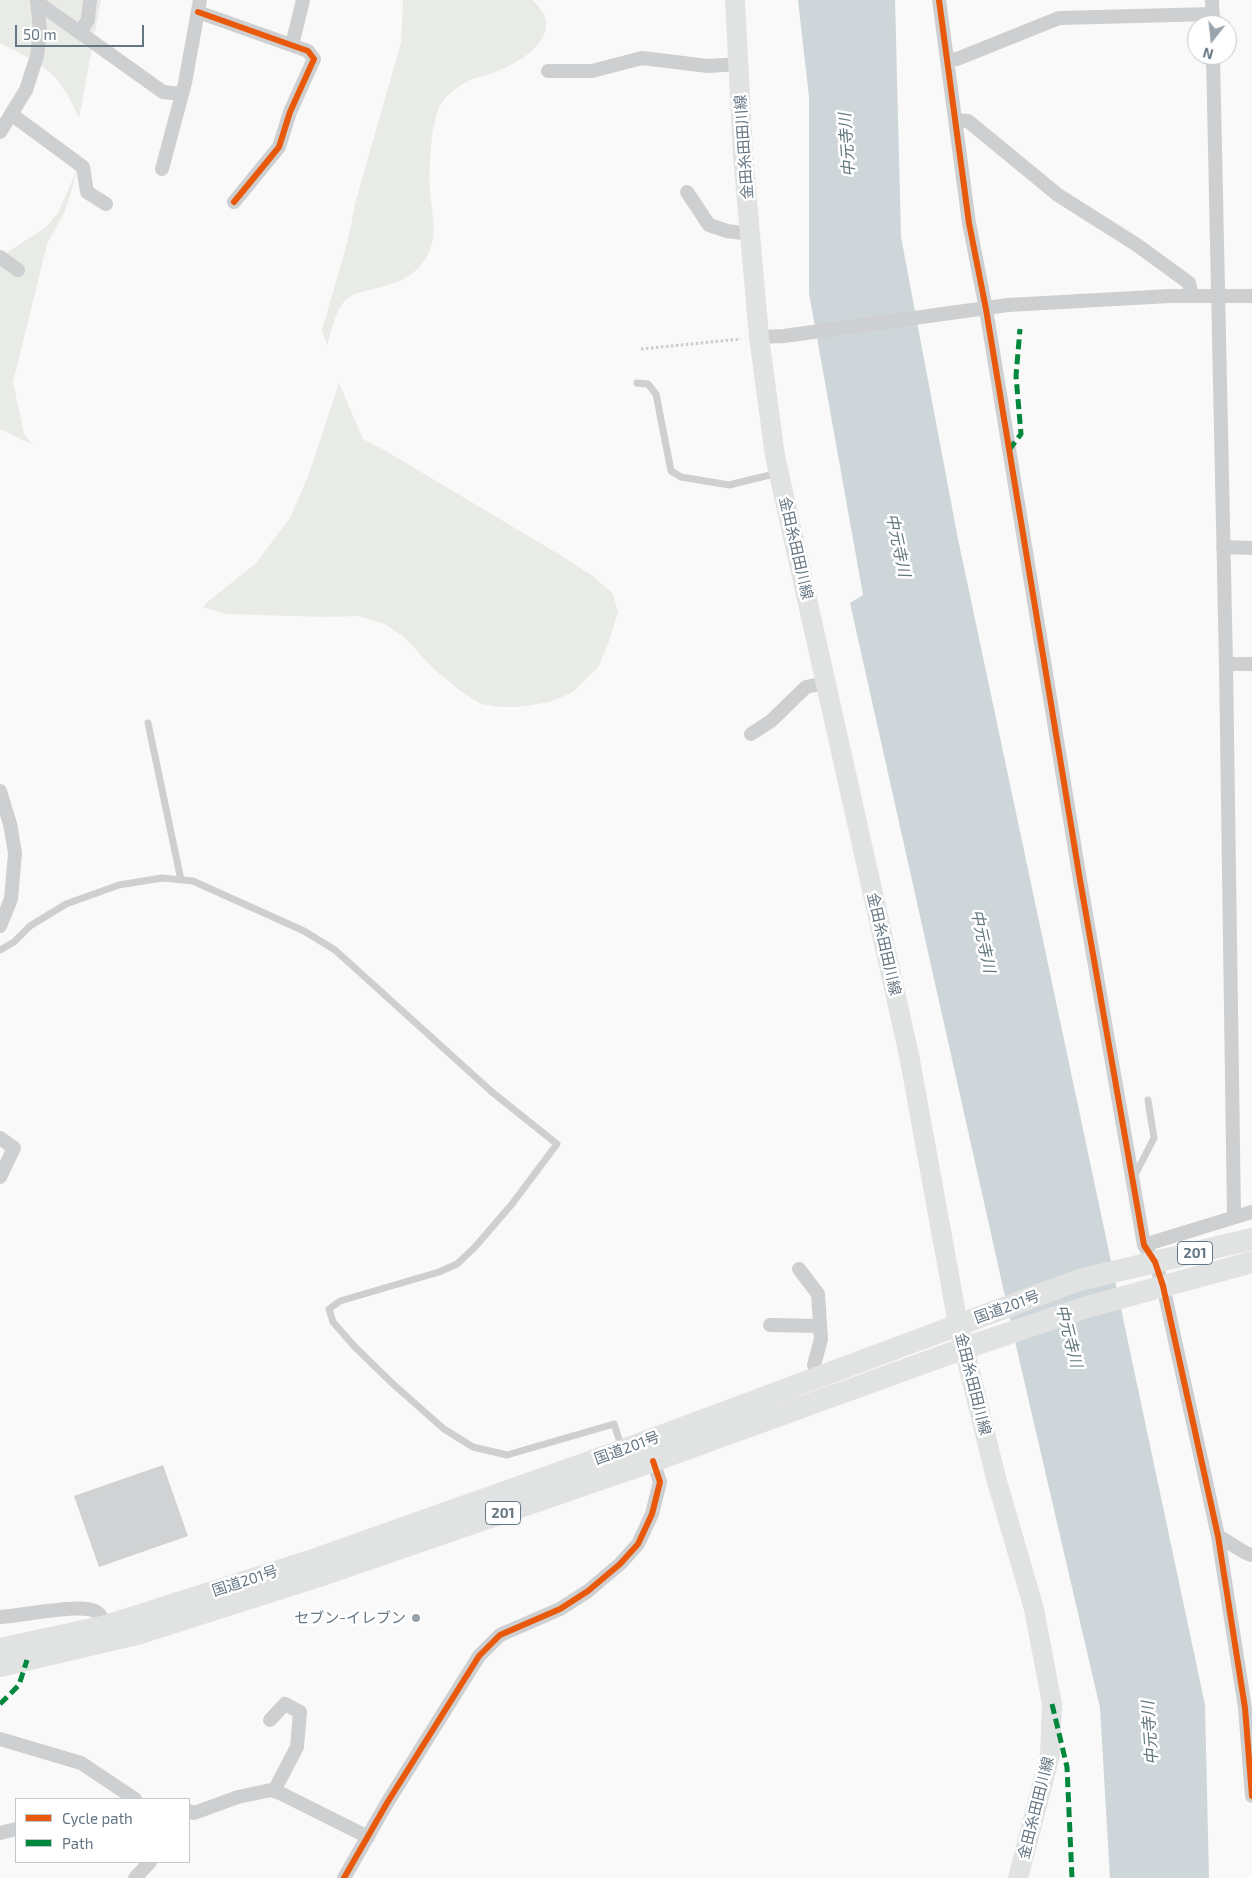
<!DOCTYPE html>
<meta charset="utf-8">
<style>
body{margin:0}
#map{position:relative;width:1252px;height:1878px;overflow:hidden;background:#f9f9f9;font-family:"Exo 2",sans-serif}
canvas{display:block}
.legend{position:absolute;left:15px;top:1798px;width:175px;height:65px;box-sizing:border-box;background:#fff;border:1px solid #c1c8cd;margin:0;padding:6px 9px;list-style:none;font-size:15px;color:#657683}
.legend li{display:flex;align-items:center;gap:10px;height:25px}
.legend b{width:25px;border:1px solid #c1c8cd}
.north{position:absolute;left:1187px;top:15px;width:50px;height:50px;box-sizing:border-box;background:#fff;border:1px solid #c1c8cd;border-radius:50%;rotate:196deg;font-size:14px;font-weight:700;line-height:20px;text-align:center;color:#657683}
.north::after{content:'';display:block;margin:auto;width:18px;height:22px;background:#99a4ac;clip-path:polygon(50% 0,100% 100%,50% 72%,0 100%)}
.scale{position:absolute;left:15px;top:25px;width:129px;height:22px;box-sizing:border-box;border:2px solid #657683;border-top:0;padding-left:6px;font-size:15px;line-height:18px;white-space:nowrap;color:#657683;-webkit-text-stroke:4px #fff;paint-order:stroke}
</style>
<div id="map">
<canvas width="1252" height="1878"></canvas>
<ul class="legend">
<li><b style="height:6px;background:#e8590c"></b>Cycle path</li>
<li><b style="height:6px;background:#00873e"></b>Path</li>
</ul>
<div class="north">N</div>
<div class="scale">50 m</div>
</div>
<script>
const ctx = document.querySelector('canvas').getContext('2d');
ctx.lineJoin = 'round';
function fill(path, color) { ctx.fillStyle = color; ctx.fill(path, 'evenodd'); }
function strokePath(path, color, width, dash) { ctx.strokeStyle = color; ctx.lineWidth = width; ctx.lineCap = dash ? 'butt' : 'round'; ctx.setLineDash(dash || []); ctx.stroke(path); }
function label(font, color, halo, rows, align = 'center') {
  ctx.font = font + ' "Exo 2","Noto Sans JP",sans-serif'; ctx.lineWidth = 5; ctx.setLineDash([]); ctx.textBaseline = 'middle'; ctx.strokeStyle = halo; ctx.fillStyle = color; for (const [text, x, y, turn = 0] of rows) {
    ctx.save(); ctx.translate(x, y); ctx.rotate((+turn || 0) * Math.PI / 180); ctx.textAlign = isNaN(turn) ? turn : align; if (halo) ctx.strokeText(text, 0, 0); ctx.fillText(text, 0, 0); ctx.restore();
  }
}
fill(new Path2D(`
 M0 0H101L79 118C72 103 64 86 52 74 37 61 17 52 0 43Z
 M403 0H532C542 9 549 18 545 32 538 52 513 65 493 73 485 76 476 77 468 81 459 86 448 94 442 102 430 120 429 170 430 192 432 215 439 236 426 258 414 278 394 284 373 289 364 291 355 293 348 298 335 308 332 331 327 346L322 330 349 236 355 204 401 43Z
 M79 165 65 211 47 244 13 382 24 434 33 445 0 429V257L45 228 58 213Z
 M339 383 363 439 386 451 565 558 593 576 613 594 618 612 608 644 598 667 573 692 550 702 519 707H500L481 704 462 692 435 670 404 637 385 624 358 616 327 617 226 614 203 607 206 603 255 564 290 518 309 474Z`), '#e8ebe6');
fill(new Path2D(`
 M798 0H895L901 237 958 539 1205 1705 1209 1878H1110L1100 1708 1017 1350 850 603 863 595 809 293V97Z`), '#ced6d9');
fill(new Path2D(`
 M163 1465 188 1536 99 1567 74 1496Z`), '#d0d2d3');
strokePath(new Path2D(`
 M641 349 741 339`), '#cbcccd', 3, [2.5, 2.5]);
strokePath(new Path2D(`
 M637 383 648 384 656 394 671 471 681 477 729 485 778 473
 M148 723 181 880
 M0 950 14 942 30 926 66 904 119 885 162 878 193 881 304 931 335 950 492 1092 557 1144 512 1204 475 1247 457 1264 439 1272 340 1301 329 1309 333 1322 354 1346 393 1384 444 1429 473 1447 507 1455 614 1424 622 1448
 M1134 1177 1154 1138 1148 1100`), '#cecfd0', 7);
strokePath(new Path2D(`
 M939 0 969 223 986 309 1080 880 1144 1245 1155 1262 1163 1286 1218 1536 1245 1708 1252 1796
 M1212 0 1213 25
 M37 2 163 92 182 94
 M198 12 308 51 314 59 290 112 279 147 234 202
 M80 33 88 19 90 0
 M292 45 303 0
 M1213 55 1226 664 1234 1216
 M947 60 957 59 1059 18 1213 14
 M548 71H592L642 58 708 66 739 64
 M11 114 83 167 87 192 106 204
 M955 120 968 121 1058 195 1137 245 1189 283 1192 296
 M0 132 26 90 37 56 40 30 37 0
 M162 169 185 83 200 0
 M687 192 709 225 727 231 750 234
 M0 257 18 270
 M759 337 784 336 1008 305 1170 296H1252
 M1223 547 1252 548
 M1226 664H1252
 M751 734 771 721 806 687 825 683
 M0 791 10 824 15 853 11 899 0 926
 M0 1138 14 1148 0 1177
 M1144 1245 1252 1212
 M799 1269 818 1294 821 1339 814 1365 819 1377
 M770 1325 820 1326
 M1218 1536C1226 1540 1246 1555 1252 1555
 M0 1617C20 1616 80 1603 95 1611 101 1614 103 1620 106 1626
 M270 1720 285 1704 300 1712 297 1747 274 1791
 M0 1739 81 1763 135 1799
 M189 1811 194 1813 238 1797 271 1790 282 1794 368 1837
 M0 1833 16 1829
 M135 1878 150 1862
 M344 1878 387 1803 479 1656 500 1635 560 1609 588 1591 620 1564 638 1544 652 1514 660 1482 653 1461`), '#cecfd0', 14);
strokePath(new Path2D(`
 M735 0 743 155 759 337 775 456 909 1055 958 1324 996 1478 1034 1609 1052 1704 1050 1755 1018 1878`), '#e1e2e2', 20);
strokePath(new Path2D(`
 M0 1649 106 1626 310 1561 623 1450 1079 1280 1252 1239
 M0 1666 137 1634 316 1577 653 1461 965 1348 1087 1307 1252 1262`), '#e1e2e2', 22);
strokePath(new Path2D(`
 M1009 450 1021 434 1016 376 1020 329
 M0 1704 19 1685 27 1660
 M1052 1704 1067 1767 1072 1878`), '#00873e', 5, [10, 5]);
strokePath(new Path2D(`
 M939 0 969 223 986 309 1080 880 1144 1245 1155 1262 1163 1286 1218 1536 1245 1708 1252 1796
 M198 12 308 51 314 59 290 112 279 147 234 202
 M344 1878 387 1803 479 1656 500 1635 560 1609 588 1591 620 1564 638 1544 652 1514 660 1482 653 1461`), '#e8590c', 6);
for (const [x, y, r, color] of [
 [416,1618,5,"#99a4ac"]
]) { const dot = new Path2D(); dot.arc(x, y, r, 0, 2 * Math.PI); ctx.fillStyle = color; ctx.fill(dot); strokePath(dot, '#fff', 2); }
for (const [x, y, w] of [
 [1195,1253,35],
 [503,1513,35]
]) { const box = new Path2D(); box.roundRect(x - w / 2, y - 11.5, w, 23, 4); ctx.fillStyle = '#fff'; ctx.fill(box); strokePath(box, '#657683', 1); }
label('bold 14px', '#657683', null, [
 ["201",1195,1253],
 ["201",503,1513]
]);
label('15px', '#657683', '#fff', [
 ["金田糸田田川線",744,147,-94],
 ["金田糸田田川線",796,548,77],
 ["金田糸田田川線",884,944,77],
 ["国道201号",1007,1307,-20],
 ["金田糸田田川線",973,1384,76],
 ["国道201号",627,1448,-20],
 ["国道201号",245,1581,-18],
 ["金田糸田田川線",1036,1808,-76]
]);
label('15px', '#657683', '#fff', [
 ["セブン-イレブン",406,1618]
], 'right');
label('italic 16px', '#60757c', '#fff', [
 ["中元寺川",847,145,-94],
 ["中元寺川",898,545,78],
 ["中元寺川",983,941,78],
 ["中元寺川",1069,1336,76],
 ["中元寺川",1150,1733,-94]
]);
</script>
